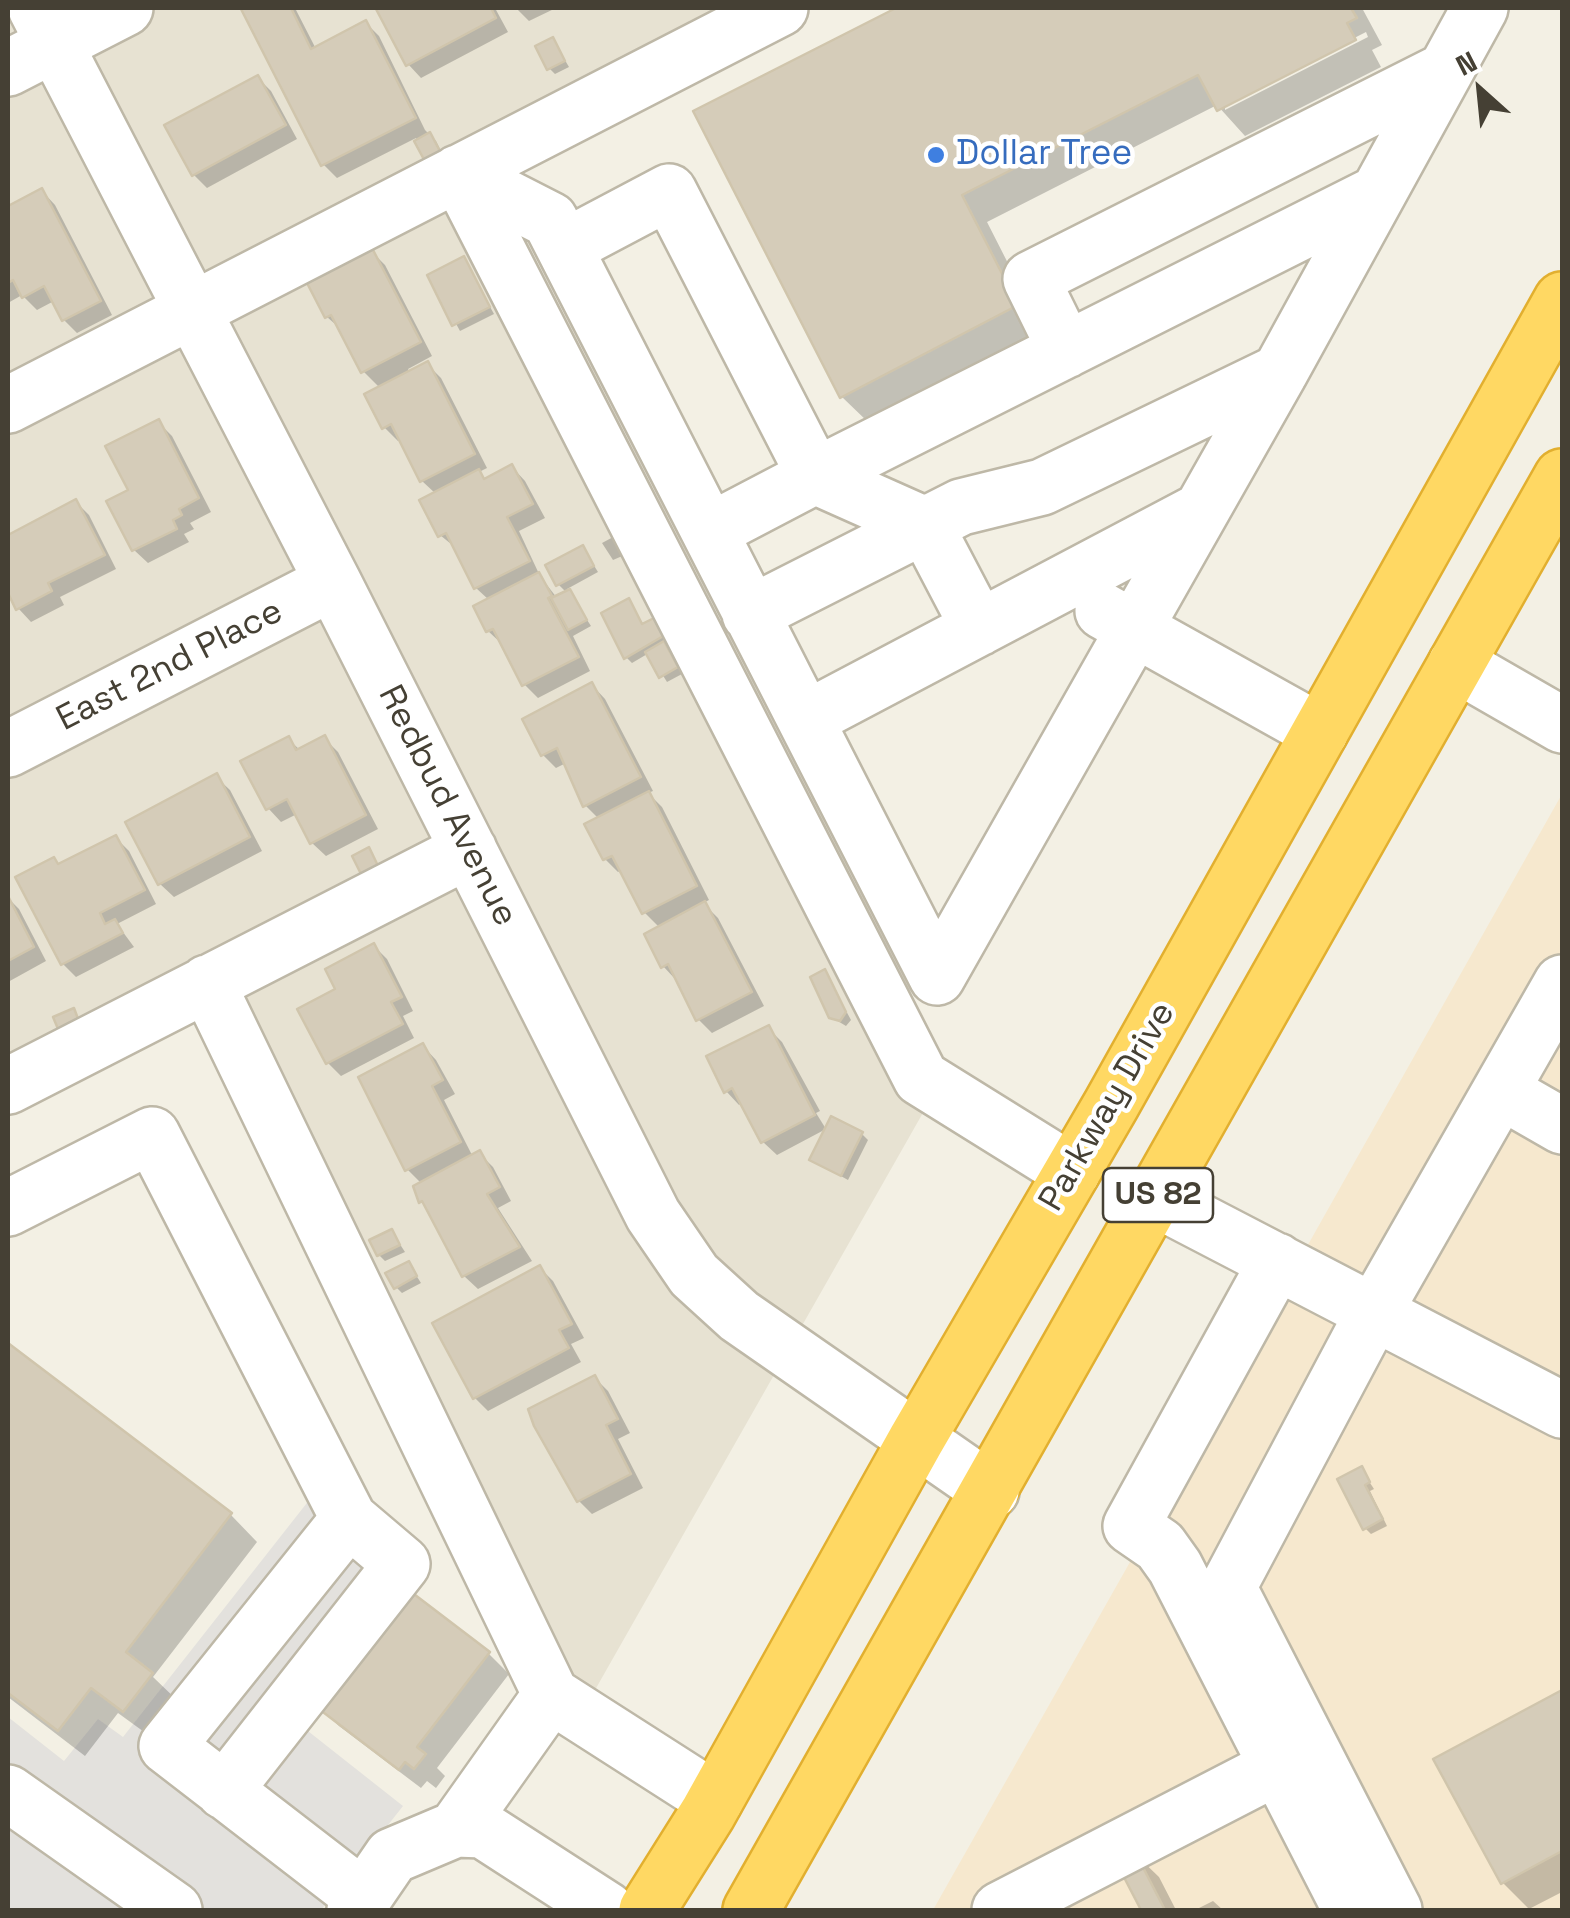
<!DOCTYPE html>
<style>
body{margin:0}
#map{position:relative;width:1570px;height:1918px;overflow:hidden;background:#f3f0e4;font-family:"Space Grotesk",sans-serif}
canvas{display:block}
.frame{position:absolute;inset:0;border:10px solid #454034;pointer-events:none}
.north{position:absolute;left:1430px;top:40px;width:100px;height:100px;-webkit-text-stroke:8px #fff;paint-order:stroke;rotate:333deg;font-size:28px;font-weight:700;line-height:40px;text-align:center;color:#454034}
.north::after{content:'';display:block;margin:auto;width:35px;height:45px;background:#454034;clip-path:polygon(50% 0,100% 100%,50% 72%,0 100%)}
</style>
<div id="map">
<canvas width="1570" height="1918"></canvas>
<div class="frame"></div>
<div class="north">N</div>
</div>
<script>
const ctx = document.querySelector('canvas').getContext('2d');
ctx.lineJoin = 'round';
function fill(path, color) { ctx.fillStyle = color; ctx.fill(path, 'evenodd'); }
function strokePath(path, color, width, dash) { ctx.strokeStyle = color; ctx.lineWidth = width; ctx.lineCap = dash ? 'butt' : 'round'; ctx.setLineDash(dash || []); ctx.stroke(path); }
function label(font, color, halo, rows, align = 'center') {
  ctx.font = font + ' "Space Grotesk",sans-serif'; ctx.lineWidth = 9; ctx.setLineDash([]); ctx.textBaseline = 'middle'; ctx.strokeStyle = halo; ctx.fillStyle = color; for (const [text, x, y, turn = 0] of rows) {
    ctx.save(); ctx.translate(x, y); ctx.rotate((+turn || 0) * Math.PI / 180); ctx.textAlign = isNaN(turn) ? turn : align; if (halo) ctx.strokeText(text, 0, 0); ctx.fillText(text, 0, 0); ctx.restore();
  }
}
fill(new Path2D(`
 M8 8H761L444 171 924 1111 591 1697 582 1691 217 975 8 1081Z`), '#e7e2d2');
fill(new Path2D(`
 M1562 794V1910H1366L1165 1524 1163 1502Z
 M1134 1555 1148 1557 1338 1910H933Z`), '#f6e8ce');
fill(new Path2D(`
 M332 1471 415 1536 280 1709 403 1806 321 1910H8V1717L64 1761 98 1719 123 1737Z`), '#e3e1dd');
fill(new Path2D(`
 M250 8H295L316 49 366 23 379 36 425 130 436 141 448 165H430L416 138 337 178 323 164 244 10Z
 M384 8H495L508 32 421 78 408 64 380 10Z
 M516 8H556L529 21Z
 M902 8H1362L1382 45 1372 50 1381 67 1245 136 1217 105 987 222 1043 332 869 423 842 397 697 112ZM1366 32 1368 37 1225 110V104Z
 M553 40 569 67 555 74 549 68Z
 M258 78 271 91 297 139 207 188 194 175Z
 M42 191 55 205 112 315 77 333 64 320 54 301 37 310 22 295 8 303V209Z
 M371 251 385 265 432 356 408 369 410 373 427 364 441 378 487 468 479 472 486 480 512 467 525 481 545 518 519 531 540 576 557 598 567 593 558 584 583 548 598 572 567 589 591 626 573 636 590 671 538 698 524 684 502 644 488 631 489 600 476 588 456 548 440 535 436 494 422 481 401 439 398 441 384 427 380 388 364 372 342 330 327 317Z
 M464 259 494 314 460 331 430 276Z
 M158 422 172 436 211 512 190 523 194 529 184 534 189 542 148 563 134 550 110 502 132 491Z
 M76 502 89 515 116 569 60 597 64 605 31 622 18 608 8 588V537Z
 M615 536 627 554 613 560 602 543Z
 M628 601 644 625 655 620 669 641 664 644 682 674 667 682 649 653 632 663 626 657Z
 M592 685 605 699 653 791 648 793 662 807 709 900 703 903 718 918 764 1006 712 1033 698 1019 676 980 663 966 660 928 644 912 622 870 618 872 605 859 599 819 585 805 566 763 556 768 543 755Z
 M324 738 338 752 378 829 326 856 312 843 297 814 281 822 268 808 288 739 300 750Z
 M216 777 230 790 262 851 174 897 160 884Z
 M116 838 129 851 156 904 117 924 134 947 76 977 63 964 60 866Z
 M8 898 19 909 46 961 8 982Z
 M374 946 387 959 413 1011 403 1016 414 1038 341 1076 328 1063 338 990Z
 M825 972 851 1020 846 1026 831 1017Z
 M768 1028 782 1042 820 1111 816 1113 826 1129 777 1155 763 1142 742 1103 739 1105 726 1091Z
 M423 1046 436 1060 455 1094 444 1100 473 1157 479 1153 493 1167 511 1201 498 1208 532 1261 478 1289 464 1276 429 1209 421 1201 422 1184 407 1169Z
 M862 1134 868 1140 848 1180 812 1160Z
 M392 1232 405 1252 385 1261 379 1255Z
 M409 1264 421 1283 402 1293 396 1287Z
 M540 1268 553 1281 584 1338 571 1344 581 1362 488 1411 475 1398Z
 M8 1346 231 1515 257 1542 153 1677 178 1701 151 1737 118 1713 85 1756 8 1697Z
 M595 1378 608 1391 630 1433 618 1439 643 1488 592 1514 579 1501Z
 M1361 1469 1374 1489 1370 1491 1387 1526 1371 1534 1365 1528Z
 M488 1653 509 1674 437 1768 445 1776 436 1788 427 1781 421 1788 339 1726 318 1706Z
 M1562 1693V1892L1529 1909 1503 1883 1437 1760Z
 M1132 1851 1159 1877 1176 1910H1143L1117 1859Z
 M1213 1901 1223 1910H1195Z`), '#0003');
const building = new Path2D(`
 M244 8H291L311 49 366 20 416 118 321 166 241 9Z
 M379 8H491L496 18 406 66 376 9Z
 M896 8H1351L1357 18 1347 23 1356 40 1217 111 1198 75 962 195 1018 305 840 398 693 111Z
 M553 37 565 61 547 70 535 46Z
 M258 75 286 125 192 176 164 125Z
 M430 132 444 159 428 167 414 141Z
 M42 188 101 301 62 321 44 286 22 298 13 280 8 283V206Z
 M372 248 421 342 361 373 331 315 325 318 307 283Z
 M464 256 490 307 452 326 427 275Z
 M428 361 475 454 420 482 391 424 382 429 364 394Z
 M159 419 199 498 179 509 182 515 173 520 177 529 132 551 106 501 128 490 105 446Z
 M512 464 533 504 507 517 530 561 474 589 446 533 438 537 419 500 479 469 484 479Z
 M76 499 105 555 48 583 52 591 16 610 8 593V535Z
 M583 545 594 566 556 586 545 565Z
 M539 572 552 596 548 598 579 657 522 686 493 629 486 632 473 606Z
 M570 589 587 620 568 630 551 598Z
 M629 598 642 624 656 617 665 635 624 659 601 613Z
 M664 641 678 667 659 678 645 652Z
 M592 682 641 777 583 807 557 748 541 756 522 719Z
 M325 735 366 815 310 844 287 799 266 810 240 761 289 736 296 750Z
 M217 773 250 837 158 885 125 822Z
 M649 791 697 886 642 914 612 856 603 860 584 824Z
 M116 835 145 890 100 913 105 924 115 919 123 933 61 965 15 877 54 857 58 864Z
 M369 847 379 868 362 876 352 856Z
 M8 896 34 947 8 961Z
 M705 901 752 992 696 1021 668 964 661 968 644 934Z
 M374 943 402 997 391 1002 403 1024 326 1064 297 1009 335 989 325 969Z
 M825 969 846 1012 840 1021 829 1018 810 977Z
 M74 1008 81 1027 61 1036 53 1017Z
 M769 1025 815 1115 761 1143 732 1088 724 1093 706 1056Z
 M423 1043 443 1080 432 1086 461 1142 405 1171 358 1077Z
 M831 1116 863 1132 841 1176 809 1160Z
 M480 1150 500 1187 487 1194 520 1247 462 1277 422 1201 419 1203 413 1186Z
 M392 1229 400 1245 377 1256 369 1240Z
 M409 1261 417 1276 394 1289 385 1273Z
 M540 1265 572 1324 559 1330 569 1348 473 1399 432 1323Z
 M8 1343 232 1513 126 1652 153 1673 123 1712 91 1688 58 1731 8 1693Z
 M595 1375 618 1419 606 1425 631 1474 577 1502 534 1426 528 1409Z
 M1362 1466 1370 1482 1365 1485 1383 1519 1363 1530 1337 1479Z
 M406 1588 490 1652 417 1747 426 1754 414 1769 405 1762 399 1770 315 1706Z
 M1562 1690V1851L1501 1884 1433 1759Z
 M1133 1848 1165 1910H1141L1114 1858Z`);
fill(building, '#d5ccb9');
strokePath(building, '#d0c5ac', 2.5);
const minor = new Path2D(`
 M36 8 333 582 653 1215 694 1275 739 1316 991 1491
 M8 68 125 8
 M458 173 550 220 937 977 1280 372 1480 8
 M458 173 921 1078 1072 1172
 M565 247 669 192 815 476 1376 194
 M1066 350 1031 279 1444 71
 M8 405 780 8
 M710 531 815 476 925 525 979 628
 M1103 611 1320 732
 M750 614 961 507 1042 487 1280 372
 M1456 664 1562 725
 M806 719 1200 511
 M8 749 333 582
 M207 983 551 1695 715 1800
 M8 1086 469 850
 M1501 1091 1562 1126
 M1156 1199 1562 1410
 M8 1208 152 1135 349 1519 167 1746 364 1898
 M1277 1261 1131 1526 1160 1546 1175 1567 1351 1910
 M224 1791 402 1564 349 1519
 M8 1793 174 1910
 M456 1829 551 1695
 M355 1910 392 1856 456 1829 483 1830 607 1910
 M1000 1910 1277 1767
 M1394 1910 1228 1587 1374 1312 1562 983`);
const highway = new Path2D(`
 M647 1910 708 1813 916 1440 1111 1105 1562 300
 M751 1910 1562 477`);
strokePath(minor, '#beb8a7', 60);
strokePath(highway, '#e2af2f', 60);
strokePath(minor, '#fff', 55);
strokePath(highway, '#ffd863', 55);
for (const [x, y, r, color] of [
 [936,155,10,"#3f7fe0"]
]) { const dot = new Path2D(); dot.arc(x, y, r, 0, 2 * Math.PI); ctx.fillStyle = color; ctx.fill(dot); strokePath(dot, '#fff', 4); }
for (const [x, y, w] of [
 [1158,1195,110]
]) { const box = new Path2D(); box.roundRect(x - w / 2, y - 27, w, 54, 8); ctx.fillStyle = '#fff'; ctx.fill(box); strokePath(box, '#454034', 2.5); }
label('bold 32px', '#454034', null, [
 ["US 82",1158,1195]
]);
label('35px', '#366cbe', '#fff', [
 ["Dollar Tree",956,155]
], 'left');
label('35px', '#454034', '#fff', [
 ["East 2nd Place",170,666,-27],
 ["Redbud Avenue",447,806,63],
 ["Parkway Drive",1108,1107,-60]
]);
</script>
